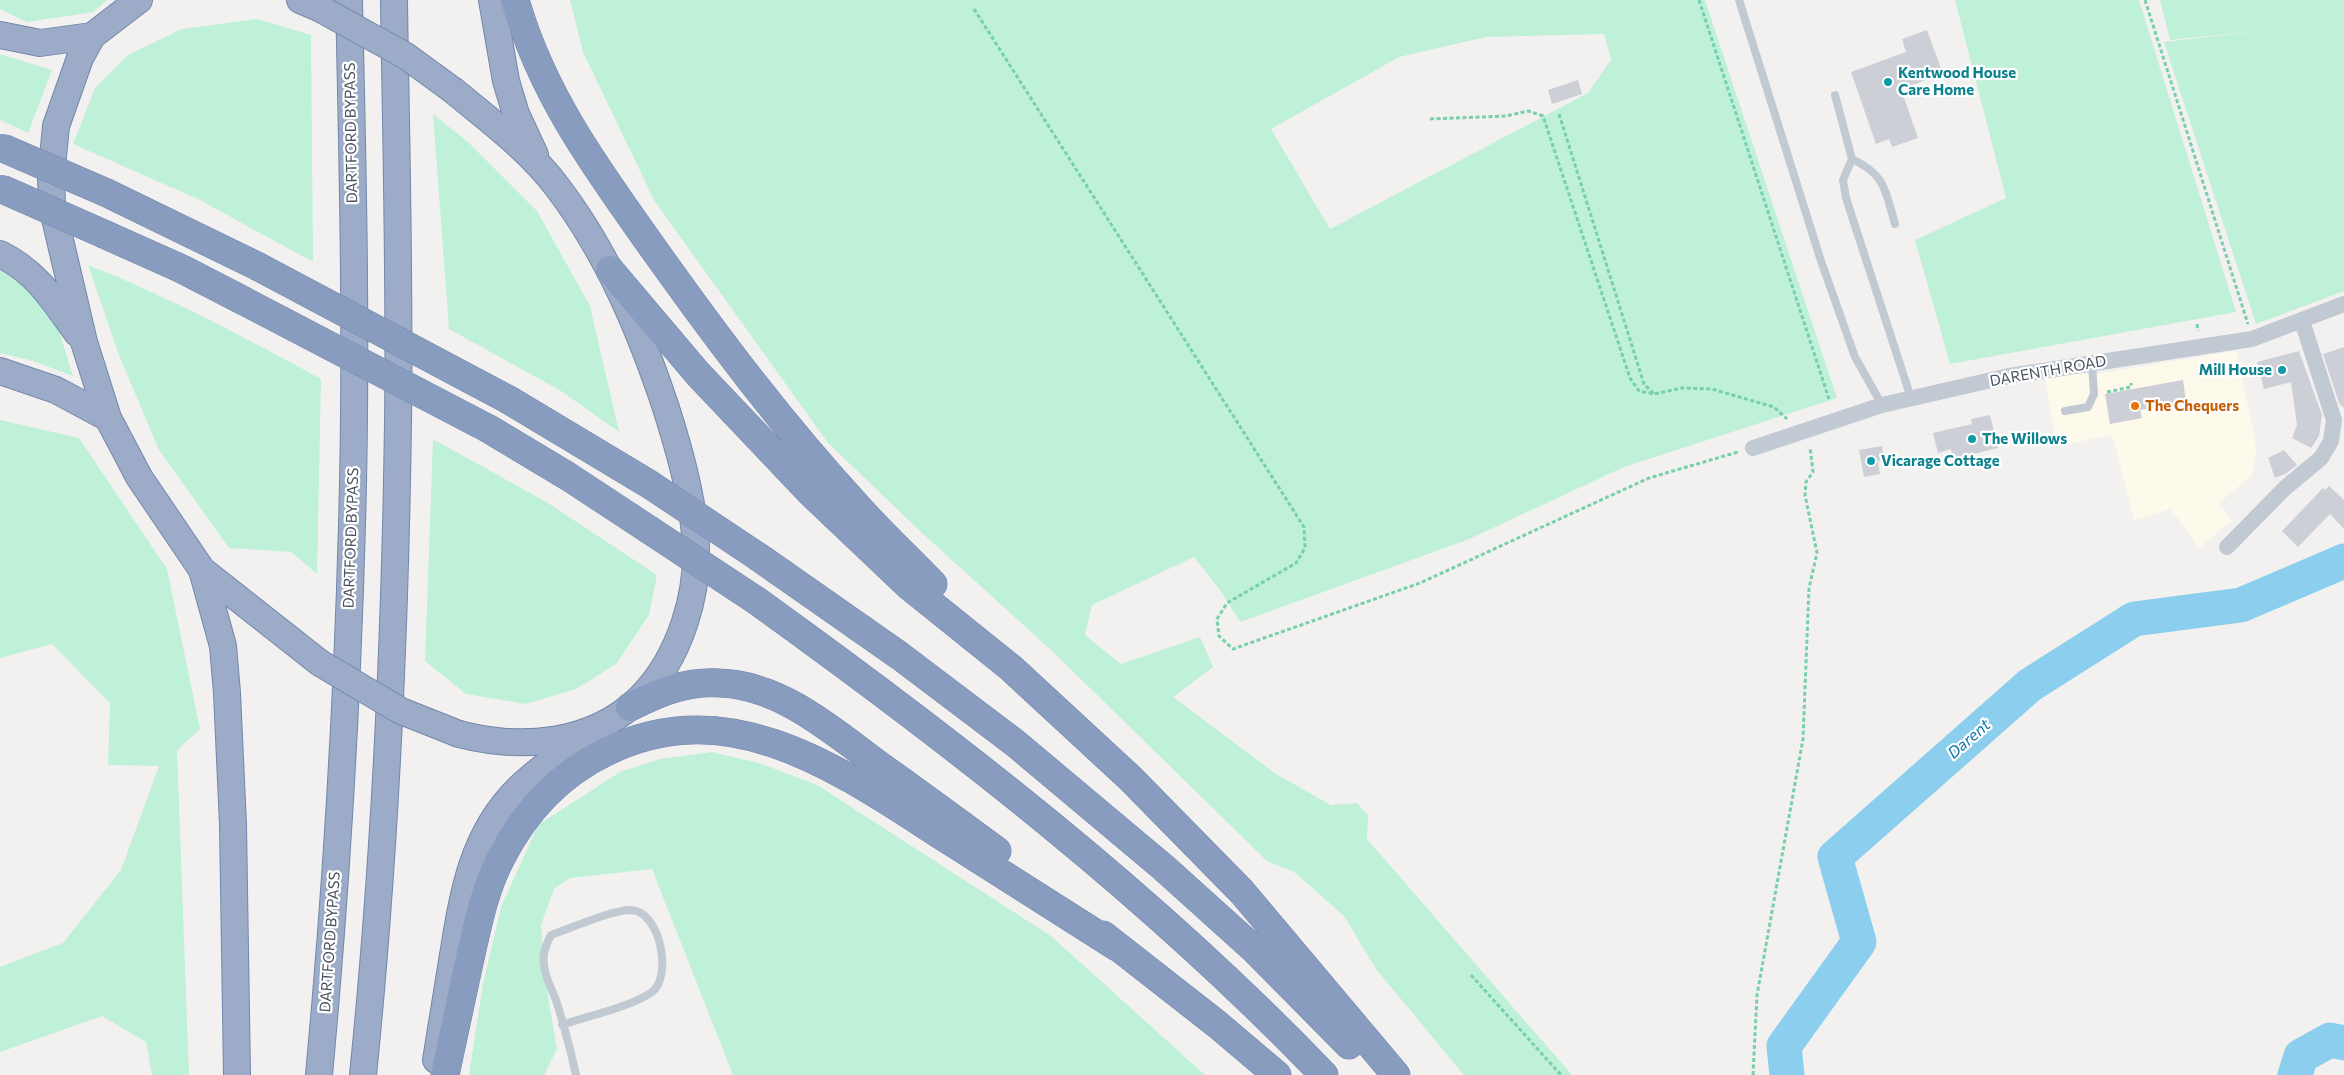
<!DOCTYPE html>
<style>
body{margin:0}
canvas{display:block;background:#f3f1f0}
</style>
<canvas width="2344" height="1075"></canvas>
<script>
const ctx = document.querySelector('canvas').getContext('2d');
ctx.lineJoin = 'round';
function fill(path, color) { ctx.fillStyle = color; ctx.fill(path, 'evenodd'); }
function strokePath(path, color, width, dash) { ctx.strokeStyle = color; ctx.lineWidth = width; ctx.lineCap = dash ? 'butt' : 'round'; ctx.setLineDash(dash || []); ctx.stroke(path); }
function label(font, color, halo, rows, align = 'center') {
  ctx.font = font + ' Commissioner,sans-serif'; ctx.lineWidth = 4.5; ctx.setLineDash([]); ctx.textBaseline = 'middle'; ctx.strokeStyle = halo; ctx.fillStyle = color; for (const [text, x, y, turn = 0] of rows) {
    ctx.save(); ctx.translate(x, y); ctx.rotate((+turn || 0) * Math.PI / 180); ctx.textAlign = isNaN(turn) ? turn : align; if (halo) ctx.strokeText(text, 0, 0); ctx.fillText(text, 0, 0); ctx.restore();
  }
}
fill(new Path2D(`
 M2236 351 2254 433 2256 451 2252 475 2218 504 2232 520 2199 548 2171 509 2134 520 2114 441 2109 435 2057 447 2044 374H2096Z`), '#fdf9eb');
fill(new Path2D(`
 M0 0H107L94 12 27 22 0 9Z
 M570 0H1705L1837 398 1624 467 1467 540 1240 622 1220 590 1194 557 1092 605 1085 635 1121 664 1200 637 1213 667 1173 697 1276 774 1331 805 1357 803 1368 815 1367 839 1572 1075H1464L1376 969 1344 916 1294 872 1267 861 1051 650 921 532 828 443 654 200 583 52ZM1604 34 1611 60 1588 93 1330 229 1271 129 1399 57 1486 37Z
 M1955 0H2139L2236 312 1950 364 1915 240 2006 198Z
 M2160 0H2344V291L2256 324 2164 42 2264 30 2170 40Z
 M257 19 311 35 313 262 198 199 73 144 95 88 128 55 182 29Z
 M0 54 52 70 28 133 0 120Z
 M433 114 469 143 537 211 590 306 619 432 561 391 449 329Z
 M88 265C169 297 244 337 321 379L317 574 291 552 229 548 159 450 119 355Z
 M0 270 19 280 55 318 73 376 33 361 0 353Z
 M0 420 79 438 167 569 200 729 177 750 189 1075H152L146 1042 102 1016 0 1052V967L63 943 121 870 159 766 108 765 110 703 52 644 0 658Z
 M433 439 548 503 657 575 649 615 616 664 576 689 526 704 466 694 425 661Z
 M712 752 762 764 817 785 1051 936 1205 1075H733L652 869 570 878 554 889 541 925 545 979 557 1049 544 1075H469L483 984 501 907 538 825 620 772 660 759Z`), '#bff0d8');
strokePath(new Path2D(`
 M1787 1075 1784 1046 1859 942 1835 857 2030 685 2134 619 2241 605 2344 561
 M2295 1075 2301 1056 2330 1040 2344 1043`), '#8bceee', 35);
fill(new Path2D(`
 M1927 30 1943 74 1901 89 1918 138 1892 147 1889 139 1876 144 1851 72 1906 52 1902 39Z
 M1578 80 1582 94 1552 104 1548 90Z
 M2344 347V408L2339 403 2323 354Z
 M2299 351 2322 415 2319 436 2311 448 2292 438 2297 425 2291 382 2264 389 2257 362Z
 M2183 380 2186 402 2140 410 2142 418 2110 424 2105 394Z
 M1990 415 1998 448 1953 459 1951 449 1938 453 1933 433 1972 424 1971 419Z
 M1882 446 1884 460 1878 461 1880 474 1864 477 1859 450Z
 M2284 450 2297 465 2287 473 2275 478 2268 458Z
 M2329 486 2344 500V529L2330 514 2298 547 2282 531 2323 488 2325 490Z`), '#cccfd6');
const trunk = new Path2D(`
 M139 0 92 36 80 58 56 126 51 177 52 206 84 342 108 418 139 477 202 570 320 663
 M300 0 319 8
 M492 0 506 81 516 114 535 155
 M0 35 40 43 92 36
 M454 91C490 121 530 150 558 188 608 254 640 330 666 408 679 449 691 491 695 534 701 591 680 659 639 699 591 745 520 750 459 734
 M0 254C38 273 53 300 77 333
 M0 371 56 390 108 418
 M202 570 223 646 227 693 233 825 237 1075
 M436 1060C442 1025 447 990 453 955 463 893 472 834 519 788 538 769 563 753 585 736
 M319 1075C336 892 347 708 352 525 357 350 353 175 349 0
 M363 1075C385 858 395 640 398 422 400 281 396 141 394 0`);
const motorway = new Path2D(`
 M515 0C543 98 600 173 658 255 720 342 784 427 857 506 881 533 908 558 933 584
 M107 193 257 266
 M106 235 182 269 242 300
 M610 270 698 374 811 493 909 586 1011 668 1130 778 1242 892 1396 1075
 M509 400 649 484
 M489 429 569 477 648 529
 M760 558 900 656 1015 743 1164 868 1255 950 1349 1045
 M757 601C957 745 1153 897 1324 1075
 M630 707C660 692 686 681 720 683 782 685 835 733 883 768 921 795 959 823 997 851
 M1103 935 1218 1025 1277 1075
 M445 1075C453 1038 461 1000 469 963 477 928 484 890 501 858 525 811 558 775 606 752 731 689 845 774 947 839 1004 875 1060 911 1117 947`);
strokePath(trunk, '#7387ab', 28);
strokePath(motorway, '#7387ab', 29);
strokePath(new Path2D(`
 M1699 0 1829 399
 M2145 0 2248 324
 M974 9 1304 527 1305 548 1296 563 1227 603 1217 619 1219 636 1233 649 1420 583 1649 478 1738 452
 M1559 114 1644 384 1654 394
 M1430 119 1506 116 1528 111 1543 116 1630 378 1639 391 1654 394 1682 388 1712 389 1774 407 1787 419
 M2197 324 2198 331
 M2107 392 2131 387V383
 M1471 975 1561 1075
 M1753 1075 1757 995 1803 739 1809 588 1817 553 1805 495 1806 482 1813 472 1810 447`), '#76cfad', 3, [4, 2.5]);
strokePath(new Path2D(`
 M1739 0 1821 261 1855 357 1882 405
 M1835 95 1852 159 1843 180 1846 198 1911 398
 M1852 159C1886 175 1885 190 1895 224
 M2065 411 2088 407 2094 394 2092 363
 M562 1025C587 1016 631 1007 652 992 673 976 660 911 631 910 611 910 572 928 551 935 546 944 542 954 544 965 545 978 553 991 557 1003 564 1026 571 1051 576 1075`), '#c1c9d2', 8);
strokePath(new Path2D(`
 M1753 448 1882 405 2009 376 2252 339 2344 304
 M2227 547 2285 488 2321 458 2331 441 2334 420 2302 321`), '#c1c9d2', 16);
strokePath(trunk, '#9cacc8', 26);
strokePath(motorway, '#889cc0', 28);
const trunkBridge = new Path2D(`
 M319 8 406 56 454 91
 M320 663 401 711 459 734`);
const motorwayBridge = new Path2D(`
 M3 148 107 193
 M2 189 106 235
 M257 266 509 400
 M242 300 489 429
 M649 484 760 558
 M648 529 757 601`);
strokePath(trunkBridge, '#7387ab', 28, []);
strokePath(motorwayBridge, '#7387ab', 29, []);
strokePath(trunkBridge, '#9cacc8', 26);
strokePath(motorwayBridge, '#889cc0', 28);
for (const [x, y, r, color] of [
 [1888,82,5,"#0f9aa8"],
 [2282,370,5,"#0f9aa8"],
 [2135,406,5,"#e8710a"],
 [1972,439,5,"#0f9aa8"],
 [1871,461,5,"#0f9aa8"]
]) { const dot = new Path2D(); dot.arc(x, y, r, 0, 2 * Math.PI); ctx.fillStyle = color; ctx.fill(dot); strokePath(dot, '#fff', 2); }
label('bold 15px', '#0d838f', '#fff', [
 ["Kentwood House",1898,73],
 ["Care Home",1898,90],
 ["Mill House",2272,370,"right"],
 ["The Willows",1982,439],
 ["Vicarage Cottage",1881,461]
], 'left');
label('15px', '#48515e', '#fff', [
 ["DARTFORD BYPASS",351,133,-91],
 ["DARENTH ROAD",2048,371,-10],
 ["DARTFORD BYPASS",351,538,-88],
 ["DARTFORD BYPASS",330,942,-86]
]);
label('bold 15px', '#c56008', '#fff', [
 ["The Chequers",2145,406]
], 'left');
label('italic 16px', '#0a7aaf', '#fff', [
 ["Darent",1969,739,-41]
]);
</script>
